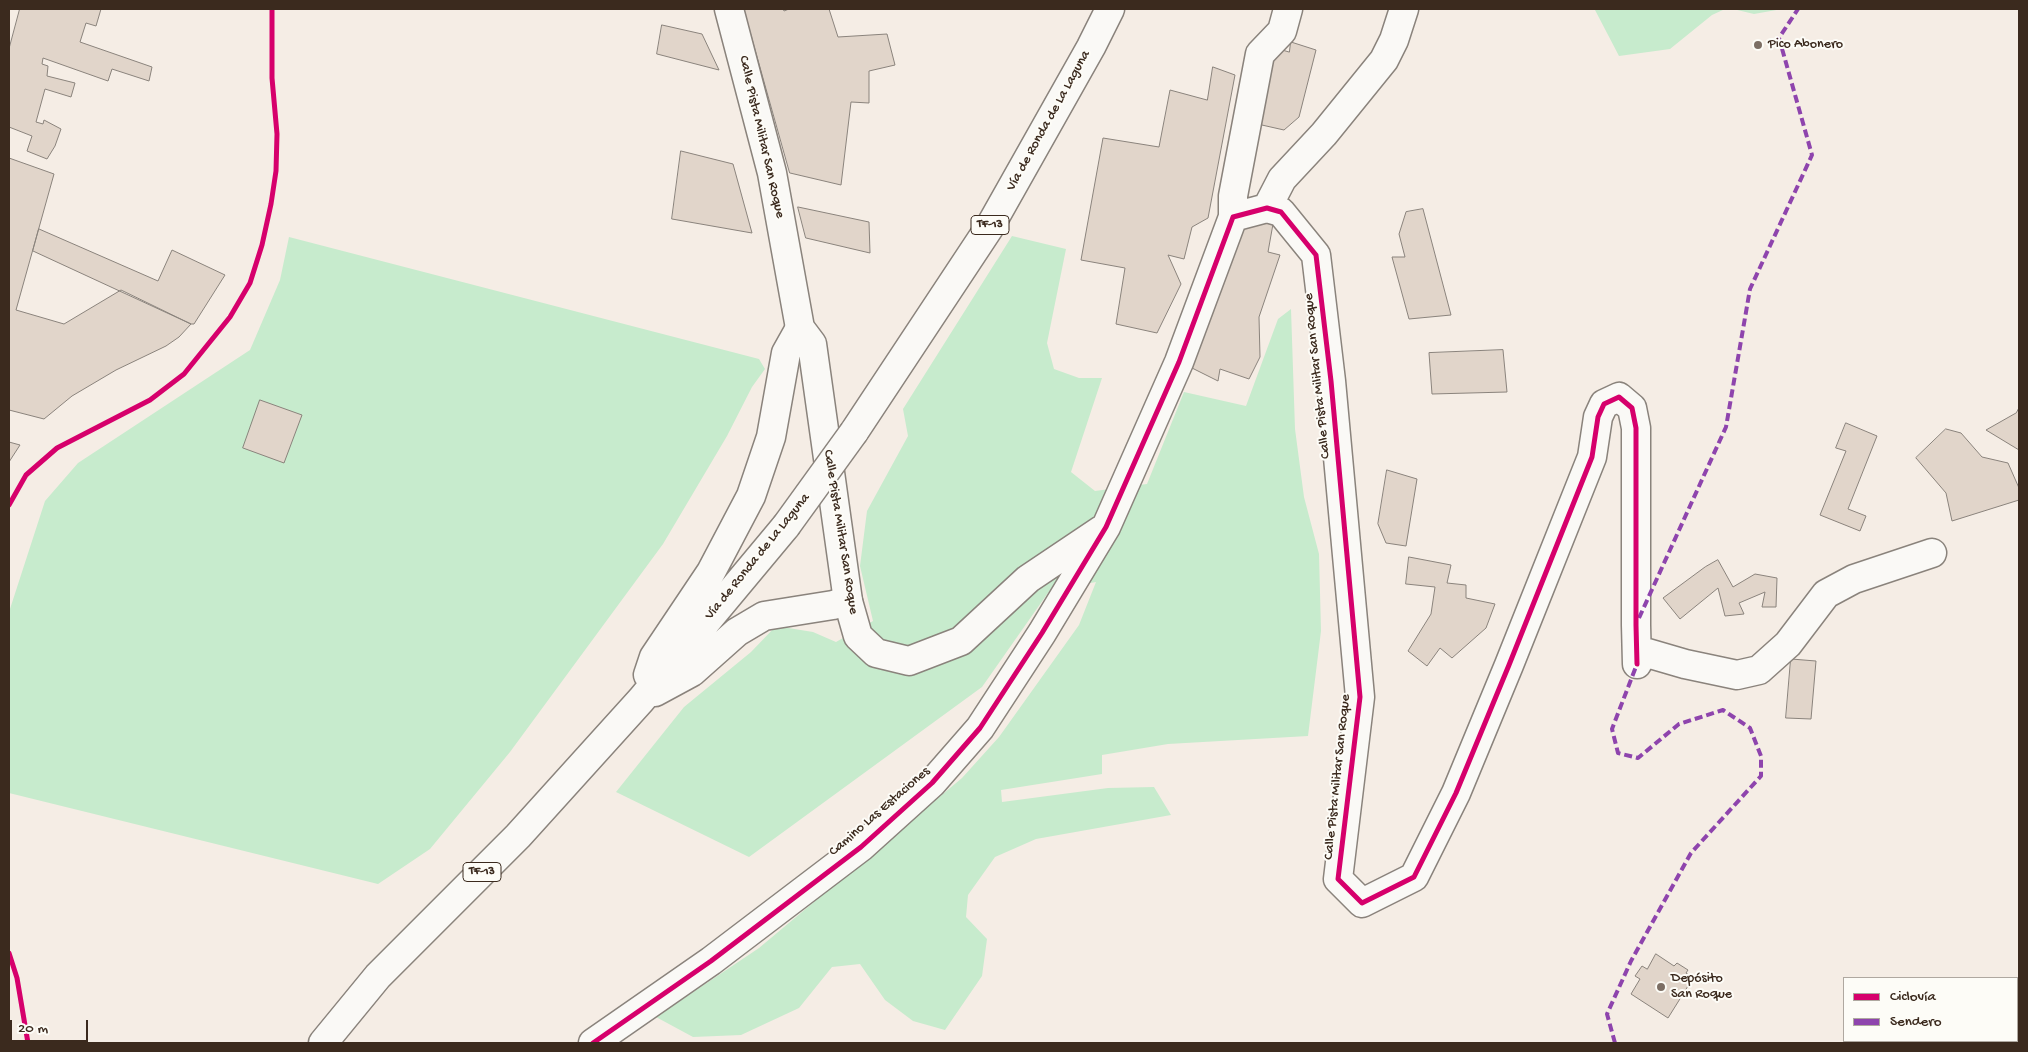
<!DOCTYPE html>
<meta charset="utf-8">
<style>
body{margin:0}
#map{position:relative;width:2028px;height:1052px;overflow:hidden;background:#f5ede5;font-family:"Gochi Hand",sans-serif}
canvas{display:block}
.frame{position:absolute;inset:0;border:10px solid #3b2a1e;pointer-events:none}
.legend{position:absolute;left:1843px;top:977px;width:175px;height:65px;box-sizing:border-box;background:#fdfcf7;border:1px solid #afa8a0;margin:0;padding:6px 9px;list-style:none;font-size:15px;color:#3b2a1e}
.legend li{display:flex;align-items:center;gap:10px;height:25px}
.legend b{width:25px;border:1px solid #afa8a0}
.scale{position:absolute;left:10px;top:1020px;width:78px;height:22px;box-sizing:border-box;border:2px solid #3b2a1e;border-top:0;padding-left:6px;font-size:15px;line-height:18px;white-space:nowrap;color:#3b2a1e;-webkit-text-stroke:4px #fdfcf7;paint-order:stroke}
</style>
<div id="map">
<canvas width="2028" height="1052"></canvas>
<div class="frame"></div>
<ul class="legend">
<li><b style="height:6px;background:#d6006c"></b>Ciclovía</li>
<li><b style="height:6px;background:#8e44ad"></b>Sendero</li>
</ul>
<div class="scale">20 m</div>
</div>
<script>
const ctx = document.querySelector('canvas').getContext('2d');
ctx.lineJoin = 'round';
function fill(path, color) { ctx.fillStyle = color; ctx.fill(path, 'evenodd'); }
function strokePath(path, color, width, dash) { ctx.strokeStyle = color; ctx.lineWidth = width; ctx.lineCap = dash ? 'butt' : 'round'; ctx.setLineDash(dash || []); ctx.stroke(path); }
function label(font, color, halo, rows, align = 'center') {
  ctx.font = font + ' "Gochi Hand",sans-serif'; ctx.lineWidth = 4; ctx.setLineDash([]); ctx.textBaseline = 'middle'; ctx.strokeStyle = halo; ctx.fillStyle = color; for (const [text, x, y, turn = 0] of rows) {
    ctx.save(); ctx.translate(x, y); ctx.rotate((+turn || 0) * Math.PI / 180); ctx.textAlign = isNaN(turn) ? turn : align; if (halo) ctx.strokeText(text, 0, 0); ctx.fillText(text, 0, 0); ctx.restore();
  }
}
fill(new Path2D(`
 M1586 9H1725L1712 15 1670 49 1619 56 1595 10Z
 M1733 9H1782L1754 14Z
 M1012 236 1066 249 1047 343 1054 369 1079 378H1102L1071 472 1095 491 1147 484 1184 392 1246 406 1278 319 1291 309 1295 429 1304 497 1319 554 1321 631 1308 736 1168 744 1102 755V774L1001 790 1002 802 1108 788 1154 787 1171 815 1036 839 995 857 968 895 966 917 987 939 982 976 945 1030 913 1021 885 1000 860 964 832 967 799 1008 741 1035 693 1037 656 1017 759 948 962 778 999 737 1079 625 1096 582 1050 590 982 687 749 857 616 792 684 707 751 652 776 626 813 632 836 642 873 621 860 566 867 511 908 436 903 409Z
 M289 237 759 359 765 369 752 387 727 436 663 544 510 752 430 849 378 884 9 793V612L45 501 78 463 250 350 280 280Z`), '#c7ebcd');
const building = new Path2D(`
 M20 9H101L96 26 86 23 80 42 152 67 149 81 112 69 108 81 43 58 42 64 48 66 47 76 75 83 71 97 45 89 36 122 43 124 44 120 61 129 55 146 47 159 27 151 32 136 9 127V49Z
 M744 9H783L784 11 789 9H829L838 37 887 34 895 65 869 71V103L851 102 841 185 790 173Z
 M662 25 702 34 719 70 657 54Z
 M1291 42 1316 50 1299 117 1284 130 1253 123 1272 47 1289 52Z
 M1213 67 1235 75 1208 218 1192 227 1184 259 1168 255 1181 284 1157 333 1116 324 1125 268 1081 260 1103 138 1159 147 1170 90 1207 100Z
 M681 151 733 164 752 233 672 219Z
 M9 158 54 174 16 310 64 324 121 290 191 324 179 337 166 346 116 370 72 396 44 419 9 410Z
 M798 207 869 222 870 253 806 238Z
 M1423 209 1451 315 1409 319 1392 257H1405L1399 234 1406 212Z
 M1260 219 1273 224 1268 252 1280 255 1259 317 1260 357 1249 379 1220 369 1218 381 1186 365 1241 223Z
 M39 229 158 281 172 250 225 275 194 324H191L33 251Z
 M1503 350 1507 392 1432 394 1429 353Z
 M260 400 302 415 284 463 243 448Z
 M2019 408V465V450L1986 430 2016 413Z
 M1846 423 1877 436 1848 509 1866 516 1860 531 1820 515 1846 451 1836 448Z
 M1946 429 1961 433 1982 457 2008 463 2019 488V500L1952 521 1946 493 1916 458Z
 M9 442 20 445 9 462Z
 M1387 470 1417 479 1406 546 1386 543 1378 524Z
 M1409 557 1451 565 1447 583 1466 585V598L1495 604 1486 628 1452 658 1440 648 1427 666 1408 651 1431 614 1435 587 1406 584Z
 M1718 560 1733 587 1755 574 1777 578 1776 607H1762L1765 592 1739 603 1744 614 1725 616 1718 588 1680 619 1663 598 1705 567Z
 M1791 659 1816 661 1811 719 1786 718Z
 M1656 954 1674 966 1677 963 1688 970 1686 973 1693 978 1668 1018 1631 994 1640 979 1635 976 1642 966 1647 969Z`);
fill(building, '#e1d5ca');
strokePath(building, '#8a837c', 1);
const minor = new Path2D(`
 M729 9 772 173 800 328 812 344 848 601 858 636 876 653 909 661 961 641 1028 579 1101 530
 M1267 208 1282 179 1324 134 1384 60 1394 40 1404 9
 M1233 217 1267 208 1281 212 1316 255 1331 381 1360 697 1338 879 1362 903 1414 877 1456 793 1509 665 1592 457 1598 417 1604 404 1619 397 1632 408 1636 428V625L1637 664
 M1637 650 1685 664 1737 675 1759 670 1788 644 1826 594 1854 579 1932 553
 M593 1043 711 961 861 847 932 783 980 728 1042 633 1106 527 1179 362 1233 217V196L1260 54 1282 31 1288 9`);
const major = new Path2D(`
 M854 432 989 228 1091 47 1110 9
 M648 675 654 657 711 572 751 496 771 437 786 353 800 328
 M655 692 692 672 737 632 764 616 833 605 848 601
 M323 1043 378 976 518 836 641 700 786 526`);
strokePath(minor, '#8a837c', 31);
strokePath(major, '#8a837c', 31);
strokePath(minor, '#faf9f6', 28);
strokePath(major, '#faf9f6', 28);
const majorBridge = new Path2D(`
 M786 526 854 432`);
strokePath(majorBridge, '#8a837c', 31, []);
strokePath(majorBridge, '#faf9f6', 28);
strokePath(new Path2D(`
 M1639 618 1726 427 1750 289 1812 155 1779 38 1798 9
 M1615 1043 1607 1014 1631 961 1691 853 1761 776V756L1750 728 1723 710 1679 724 1638 758 1618 753 1612 729 1637 664`), '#8e44ad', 4, [8, 4]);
strokePath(new Path2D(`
 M9 505 26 475 57 448 150 400 184 374 230 317 250 283 262 245 271 204 276 171 277 134 272 78V9
 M9 953 17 978 28 1043
 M593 1043 711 961 861 847 932 783 980 728 1042 633 1106 527 1179 362 1233 217 1267 208 1281 212 1316 255 1331 381 1360 697 1338 879 1362 903 1414 877 1456 793 1509 665 1592 457 1598 417 1604 404 1619 397 1632 408 1636 428V625L1637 664`), '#d6006c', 5);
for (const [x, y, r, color] of [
 [1758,45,5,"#7c6e64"],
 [1661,987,5,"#7c6e64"]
]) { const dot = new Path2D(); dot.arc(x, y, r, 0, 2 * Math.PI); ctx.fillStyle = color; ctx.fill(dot); strokePath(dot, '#fdfcf7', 2); }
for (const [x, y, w] of [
 [990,225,38],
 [482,872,38]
]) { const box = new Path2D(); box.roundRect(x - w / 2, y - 9.5, w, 19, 4); ctx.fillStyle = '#fdfcf7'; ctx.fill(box); strokePath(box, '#3b2a1e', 1); }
label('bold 12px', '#3b2a1e', null, [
 ["TF-13",990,225],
 ["TF-13",482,872]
]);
label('14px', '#3b2a1e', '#fdfcf7', [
 ["Pico Abonero",1768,45],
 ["Depósito",1671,979],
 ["San Roque",1671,995]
], 'left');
label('14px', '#3b2a1e', '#fdfcf7', [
 ["Vía de Ronda de La Laguna",1049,121,-61],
 ["Calle Pista Militar San Roque",761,137,77],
 ["Calle Pista Militar San Roque",1318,376,-96],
 ["Calle Pista Militar San Roque",840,532,81],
 ["Vía de Ronda de La Laguna",758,557,-51],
 ["Calle Pista Militar San Roque",1338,777,-84],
 ["Camino Las Estaciones",880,812,-41]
]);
</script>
